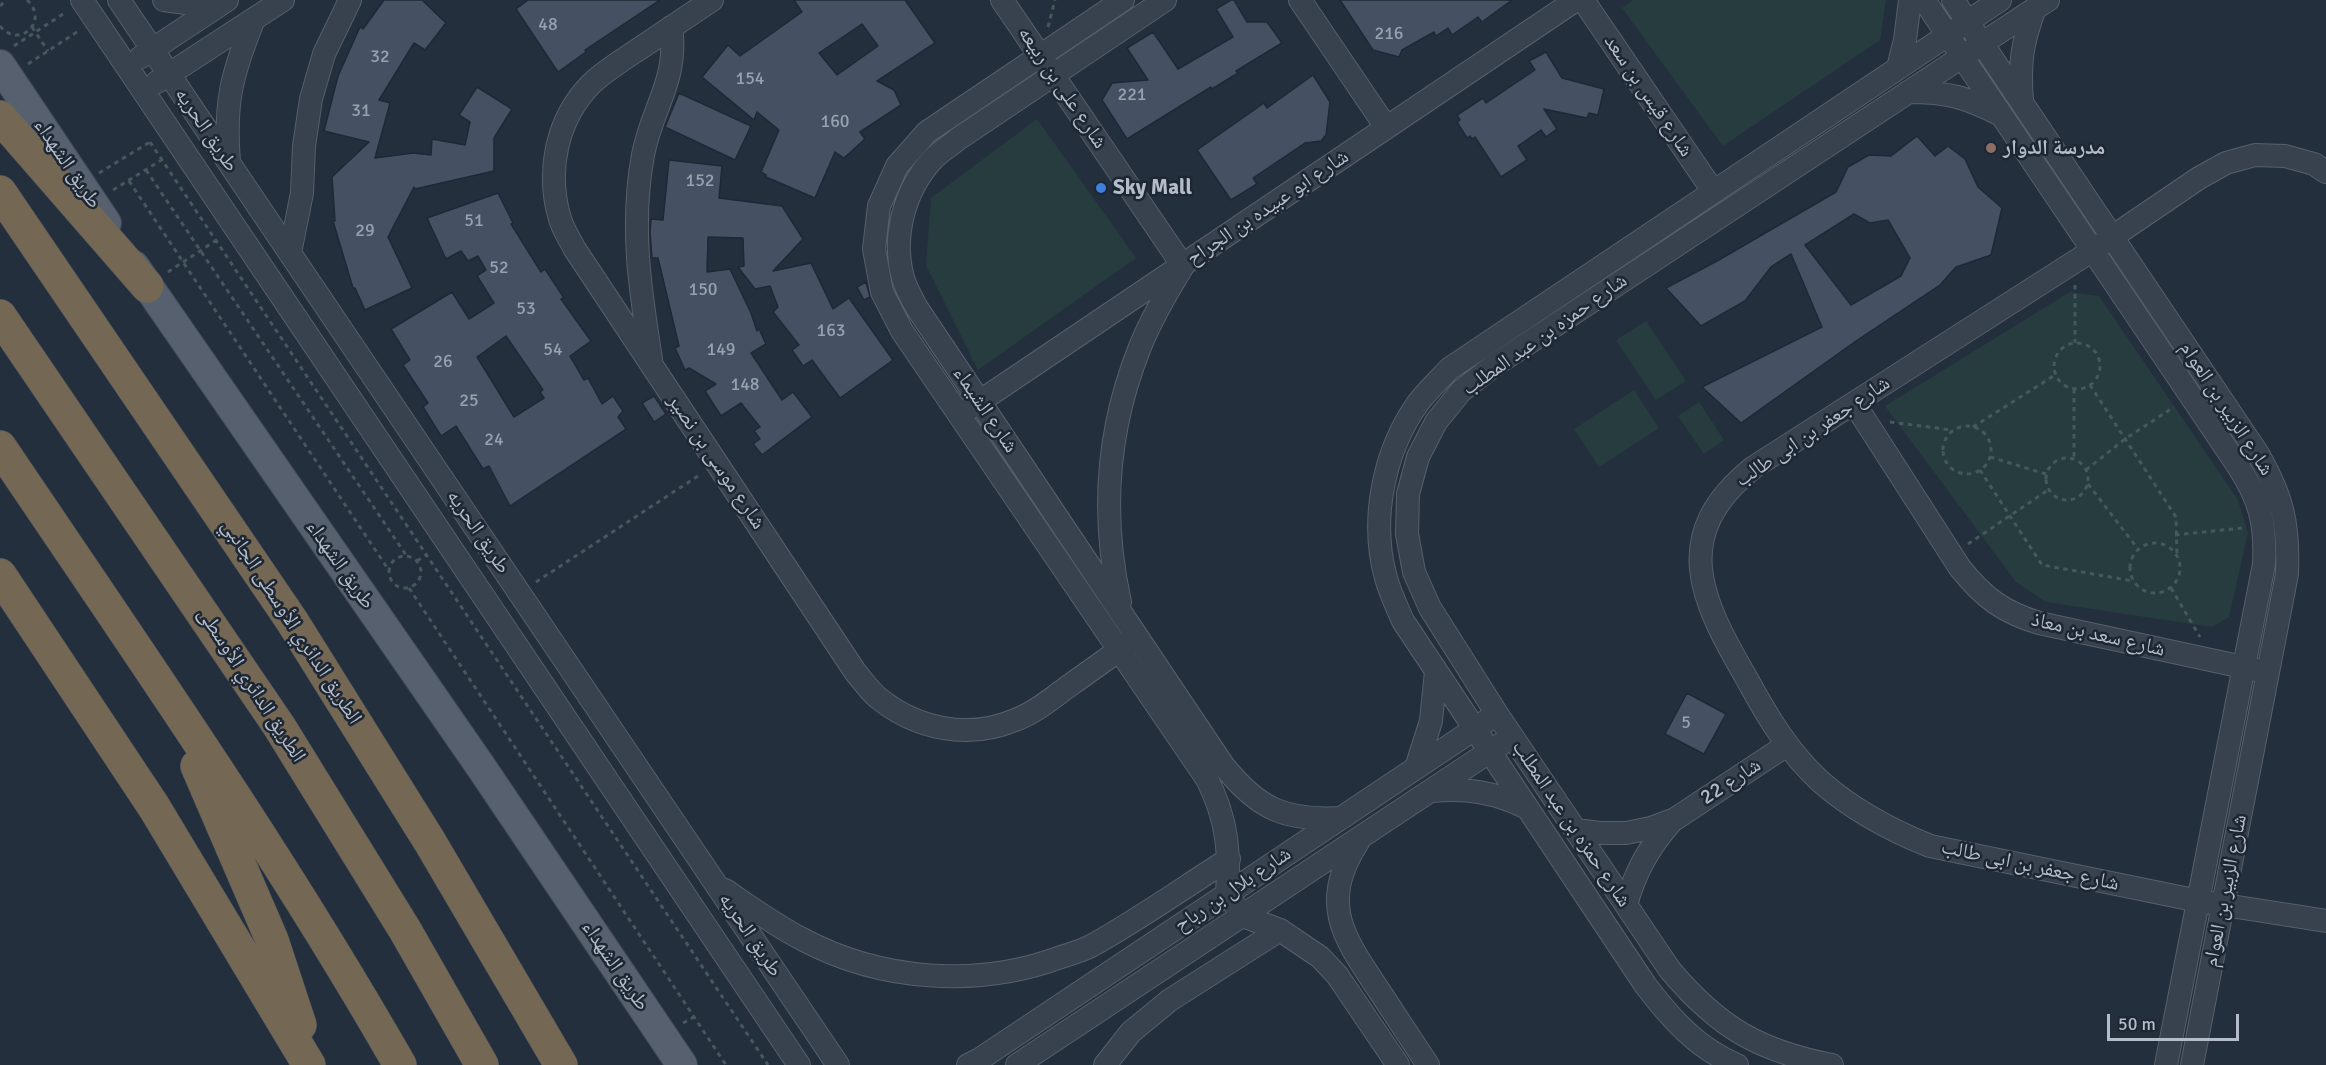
<!DOCTYPE html>
<meta charset="utf-8">
<style>
body{margin:0}
#map{position:relative;width:2326px;height:1065px;overflow:hidden;background:#242f3e;font-family:Signika,sans-serif}
canvas{display:block}
.scale{position:absolute;left:2107px;top:1014px;width:132px;height:27px;box-sizing:border-box;border:3px solid #b4bcc9;border-top:0;padding-left:8px;font-size:18px;line-height:21px;white-space:nowrap;color:#b4bcc9;-webkit-text-stroke:4px #1d2633;paint-order:stroke}
</style>
<div id="map">
<canvas width="2326" height="1065"></canvas>
<div class="scale">50 m</div>
</div>
<script>
const ctx = document.querySelector('canvas').getContext('2d');
ctx.lineJoin = 'round';
function fill(path, color) { ctx.fillStyle = color; ctx.fill(path, 'evenodd'); }
function strokePath(path, color, width, dash) { ctx.strokeStyle = color; ctx.lineWidth = width; ctx.lineCap = dash ? 'butt' : 'round'; ctx.setLineDash(dash || []); ctx.stroke(path); }
function label(font, color, halo, rows, align = 'center') {
  ctx.font = font + ' Signika,"Noto Naskh Arabic",sans-serif'; ctx.lineWidth = 5; ctx.setLineDash([]); ctx.textBaseline = 'middle'; ctx.strokeStyle = halo; ctx.fillStyle = color; for (const [text, x, y, turn = 0] of rows) {
    ctx.save(); ctx.translate(x, y); ctx.rotate((+turn || 0) * Math.PI / 180); ctx.textAlign = isNaN(turn) ? turn : align; if (halo) ctx.strokeText(text, 0, 0); ctx.fillText(text, 0, 0); ctx.restore();
  }
}
fill(new Path2D(`
 M1633 0H1886L1880 40 1723 146 1622 8Z
 M1037 119 1136 258 978 370 926 265 931 198Z
 M2070 292 2099 296 2238 500 2248 533 2229 617 2212 627 2046 602 2016 582 1885 406Z
 M1646 321 1686 381 1656 400 1616 340Z
 M1634 390 1659 428 1599 467 1574 429Z
 M1699 402 1724 440 1704 454 1678 416Z`), '#263c3f');
const building = new Path2D(`
 M384 0H422L446 23 425 50 414 43 379 100 390 103 375 158 413 153 431 155 432 139 465 145 470 122 459 115 477 87 512 109 494 138V171L415 189 414 187 388 237 412 288 365 310 355 288H353L333 221H335L332 177 369 142 324 131 338 76 360 27 363 29Z
 M528 0H660L585 50 586 52 558 72 516 9Z
 M794 0H905L935 43 877 81 894 90 901 105 860 132 865 139 844 158 835 152 815 198 766 177V175L761 172 779 130 757 112 754 120 702 77 728 45 740 56 802 12ZM862 24 878 46 837 75 819 53Z
 M1231 0H1234L1247 22H1267L1282 43 1236 71 1238 73 1212 89 1211 87 1127 139 1102 100 1112 83 1148 80 1127 48 1153 32 1178 69 1233 37 1216 9Z
 M1340 0H1512L1482 22 1478 17 1452 35 1448 28 1436 36 1434 32 1402 50 1399 57 1373 50Z
 M1546 52 1562 78 1604 89 1598 115 1589 113 1587 118 1544 109 1557 129 1546 137 1541 130 1518 146 1527 160 1501 177 1475 137 1472 139 1470 136 1467 138 1457 122 1460 120 1457 115 1483 98 1486 103 1535 70 1529 61Z
 M1313 75 1330 102 1326 135 1321 141 1305 143 1253 178 1257 184 1231 200 1197 150 1264 103 1267 108Z
 M679 93 751 126 735 160 665 127Z
 M1917 136 1935 156 1948 146 1965 159 1978 187 2002 208 1991 255 1956 267 1940 285 1856 341 1741 423 1702 387 1822 327 1791 254 1771 267 1745 301 1701 326 1666 288 1717 261 1836 192 1848 167 1869 155 1891 156ZM1854 214 1870 223 1888 220 1910 258 1901 276 1851 305 1805 245Z
 M669 160 722 166 719 198 782 206 803 239 773 271 811 263 833 309 849 298 893 360 840 398 812 360 803 366 792 350 799 345 773 312 778 307 770 286 755 289 738 267 744 266 743 238 708 237 707 272 730 269 751 313 757 331 759 329 766 344 751 353 782 400 793 392 812 417 762 455 753 444 760 439 754 431 760 427 741 403 721 416 705 391 716 384 689 368 685 370 675 348 679 346 658 258H652L650 232 651 219 663 220Z
 M498 193 513 223 511 224 541 272 545 269 564 298 561 299 591 341 570 356 584 380 588 378 602 404 613 396 623 411 618 417 626 429 510 506 489 466 483 469 456 426 441 436 423 407 428 403 403 365 410 360 391 329 452 292 469 319 494 303 477 276 486 270 478 256 468 261 461 251 446 259 427 218ZM506 336 543 390 540 392 544 398 514 417 477 357Z
 M866 282 870 297 864 300 857 287Z
 M654 396 666 414 654 422 642 403Z
 M1687 693 1726 714 1704 754 1665 734Z`);
fill(building, '#455162');
strokePath(building, '#1f2835', 1.5);
const minor = new Path2D(`
 M82 0 799 1065
 M119 0 838 1065
 M164 0 193 4 223 2
 M712 0C687 17 661 34 636 51 621 61 605 71 592 83 556 119 546 172 560 219 563 229 569 238 574 248L856 673C863 681 869 690 877 697 916 729 968 740 1015 720 1034 713 1050 700 1066 688 1090 671 1114 654 1137 637
 M1002 0 1183 266C1167 292 1151 319 1140 347 1107 429 1101 516 1120 602
 M1123 0 927 132 897 166 879 206 874 249 882 292 902 331 1207 779C1227 819 1230 850 1227 894L1243 916 1280 930 1320 957 1337 975 1398 1065
 M1165 0 958 139C950 146 939 152 932 160 904 191 892 237 903 278 906 288 912 299 917 308L1223 765C1258 809 1285 821 1340 818
 M1300 0 1386 127
 M1583 0 1713 191
 M1924 0 2238 466C2260 500 2266 523 2264 564L2166 1065
 M1953 0 2258 454C2283 498 2289 524 2287 574L2192 1065
 M141 57 227 0
 M1898 68 1905 40 1910 0
 M157 82 283 0
 M1908 92C1948 92 1966 97 2001 115
 M2022 101C2019 63 2022 43 2035 8
 M229 162C224 103 232 73 254 19
 M2326 172 2314 164 2285 156 2255 155 2226 163 2199 178 2093 250 1754 467C1668 535 1701 600 1747 679 1767 716 1789 753 1821 782 1854 811 1890 830 1930 846L2199 901 2326 921
 M290 253 302 193 304 146 311 99 324 54 350 0
 M651 359C640 289 630 226 643 155 652 107 679 79 671 27
 M1854 403 1960 568C1984 598 2003 612 2039 623L2257 670
 M967 410 1576 0
 M1416 768 1431 721 1436 671
 M1432 791C1467 788 1495 792 1527 808
 M1575 830 1600 833H1626L1651 828 1675 819 1787 745
 M1358 842C1318 904 1344 938 1380 992 1396 1016 1412 1041 1428 1065
 M725 890C750 907 775 925 802 939 880 981 978 988 1061 957 1071 954 1081 951 1091 946 1138 920 1183 888 1229 859
 M1626 905C1635 872 1649 847 1672 821
 M968 1065 980 1059 1488 720
 M1017 1065 1501 744
 M1105 1065 1131 1032 1170 1000 1280 930
 M1737 1065C1698 1049 1671 1019 1646 986L1403 621C1397 607 1390 593 1386 578 1370 521 1383 452 1418 403 1427 391 1439 380 1449 369L2000 0
 M1832 1065C1759 1051 1718 1027 1670 970L1497 714 1430 608 1414 572 1407 534 1408 494 1418 457 1436 422 1461 391 1492 367 2048 0`);
const major = new Path2D(`
 M0 65 106 223
 M134 266 479 764 682 1065`);
const highway = new Path2D(`
 M0 117 147 286
 M0 192 292 621 430 842 561 1065
 M0 316 279 726 405 930 482 1065
 M0 447C137 650 278 852 400 1065
 M0 575 154 807 309 1065
 M197 766 272 940 300 1025`);
strokePath(minor, '#565f6c', 24);
strokePath(major, '#414a57', 32);
strokePath(highway, '#434c59', 34);
strokePath(new Path2D(`
 M0 6 6 0
 M0 26C19 50 50 21 27 0
 M32 27 48 51
 M1048 27 1055 0
 M14 46 66 12
 M28 64 80 30
 M150 142 768 1065
 M146 170 406 555
 M99 173 150 142
 M129 181 388 569
 M113 190 163 159
 M168 272 218 239
 M2075 285V343
 M2054 366a23 23 0 1 1 46 0a23 23 0 1 1-46 0Z
 M2090 385 2176 517 2177 554
 M2074 389V458
 M1890 422 1952 430
 M1943 450a24 24 0 1 1 48 0a24 24 0 1 1-48 0Z
 M1973 427 2055 375
 M1990 457 2046 474
 M2046 479a21 21 0 1 1 42 0a21 21 0 1 1-42 0Z
 M1980 470 2042 565 2133 581
 M2086 470 2125 439 2174 407
 M2088 484 2138 549
 M2175 535 2242 528
 M2130 568a25 25 0 1 1 50 0a25 25 0 1 1-50 0Z
 M1968 544 2048 490
 M389 572a16 16 0 1 1 32 0a16 16 0 1 1-32 0Z
 M417 561 427 554
 M536 582 701 474
 M409 588 726 1065
 M2171 588 2200 637
 M683 1023 694 1017`), '#44595c', 3, [4.5, 4.5]);
strokePath(minor, '#38414e', 22);
strokePath(major, '#56606e', 30);
strokePath(highway, '#746855', 33);
for (const [x, y, r, color] of [
 [1991,148,6,"#8d6e63"],
 [1101,188,6,"#3f7fe0"]
]) { const dot = new Path2D(); dot.arc(x, y, r, 0, 2 * Math.PI); ctx.fillStyle = color; ctx.fill(dot); strokePath(dot, '#1d2633', 2); }
label('18px', '#98a1af', null, [
 ["48",548,25],
 ["216",1389,34],
 ["32",380,57],
 ["154",750,79],
 ["221",1132,95],
 ["31",361,111],
 ["160",835,122],
 ["152",700,181],
 ["51",474,221],
 ["29",365,231],
 ["52",499,268],
 ["150",703,290],
 ["53",526,309],
 ["163",831,331],
 ["54",553,350],
 ["149",721,350],
 ["26",443,362],
 ["148",745,385],
 ["25",469,401],
 ["24",494,440],
 ["5",1686,723]
]);
label('21px', '#b4bcc9', '#1d2633', [
 ["شارع على بن ربيعه",1062,88,56],
 ["شارع قيس بن سعد",1648,96,56],
 ["طريق الحريه",206,130,56],
 ["طريق الشهداء",67,164,56],
 ["شارع ابو عبيده بن الجراح",1268,208,-34],
 ["شارع حمزه بن عبد المطلب",1545,335,-35],
 ["شارع الزبير بن العوام",2226,409,57],
 ["شارع الشيماء",985,410,56],
 ["شارع جعفر بن ابى طالب",1813,432,-34],
 ["شارع موسى بن نصير",716,462,56],
 ["طريق الحريه",478,532,56],
 ["طريق الشهداء",340,565,55],
 ["الطريق الدائري الأوسطى الجانبي",291,622,57],
 ["شارع سعد بن معاذ",2098,635,13],
 ["الطريق الدائري الأوسطى",251,685,57],
 ["شارع 22",1731,782,-33],
 ["شارع حمزه بن عبد المطلب",1571,824,56],
 ["شارع جعفر بن ابى طالب",2030,866,12],
 ["شارع بلال بن رباح",1233,890,-34],
 ["شارع الزبير بن العوام",2226,891,-79],
 ["طريق الحريه",750,935,56],
 ["طريق الشهداء",615,966,56]
]);
label('bold 21px', '#b4bcc9', '#1d2633', [
 ["مدرسة الدوار",2003,148],
 ["Sky Mall",1113,188]
], 'left');
</script>
